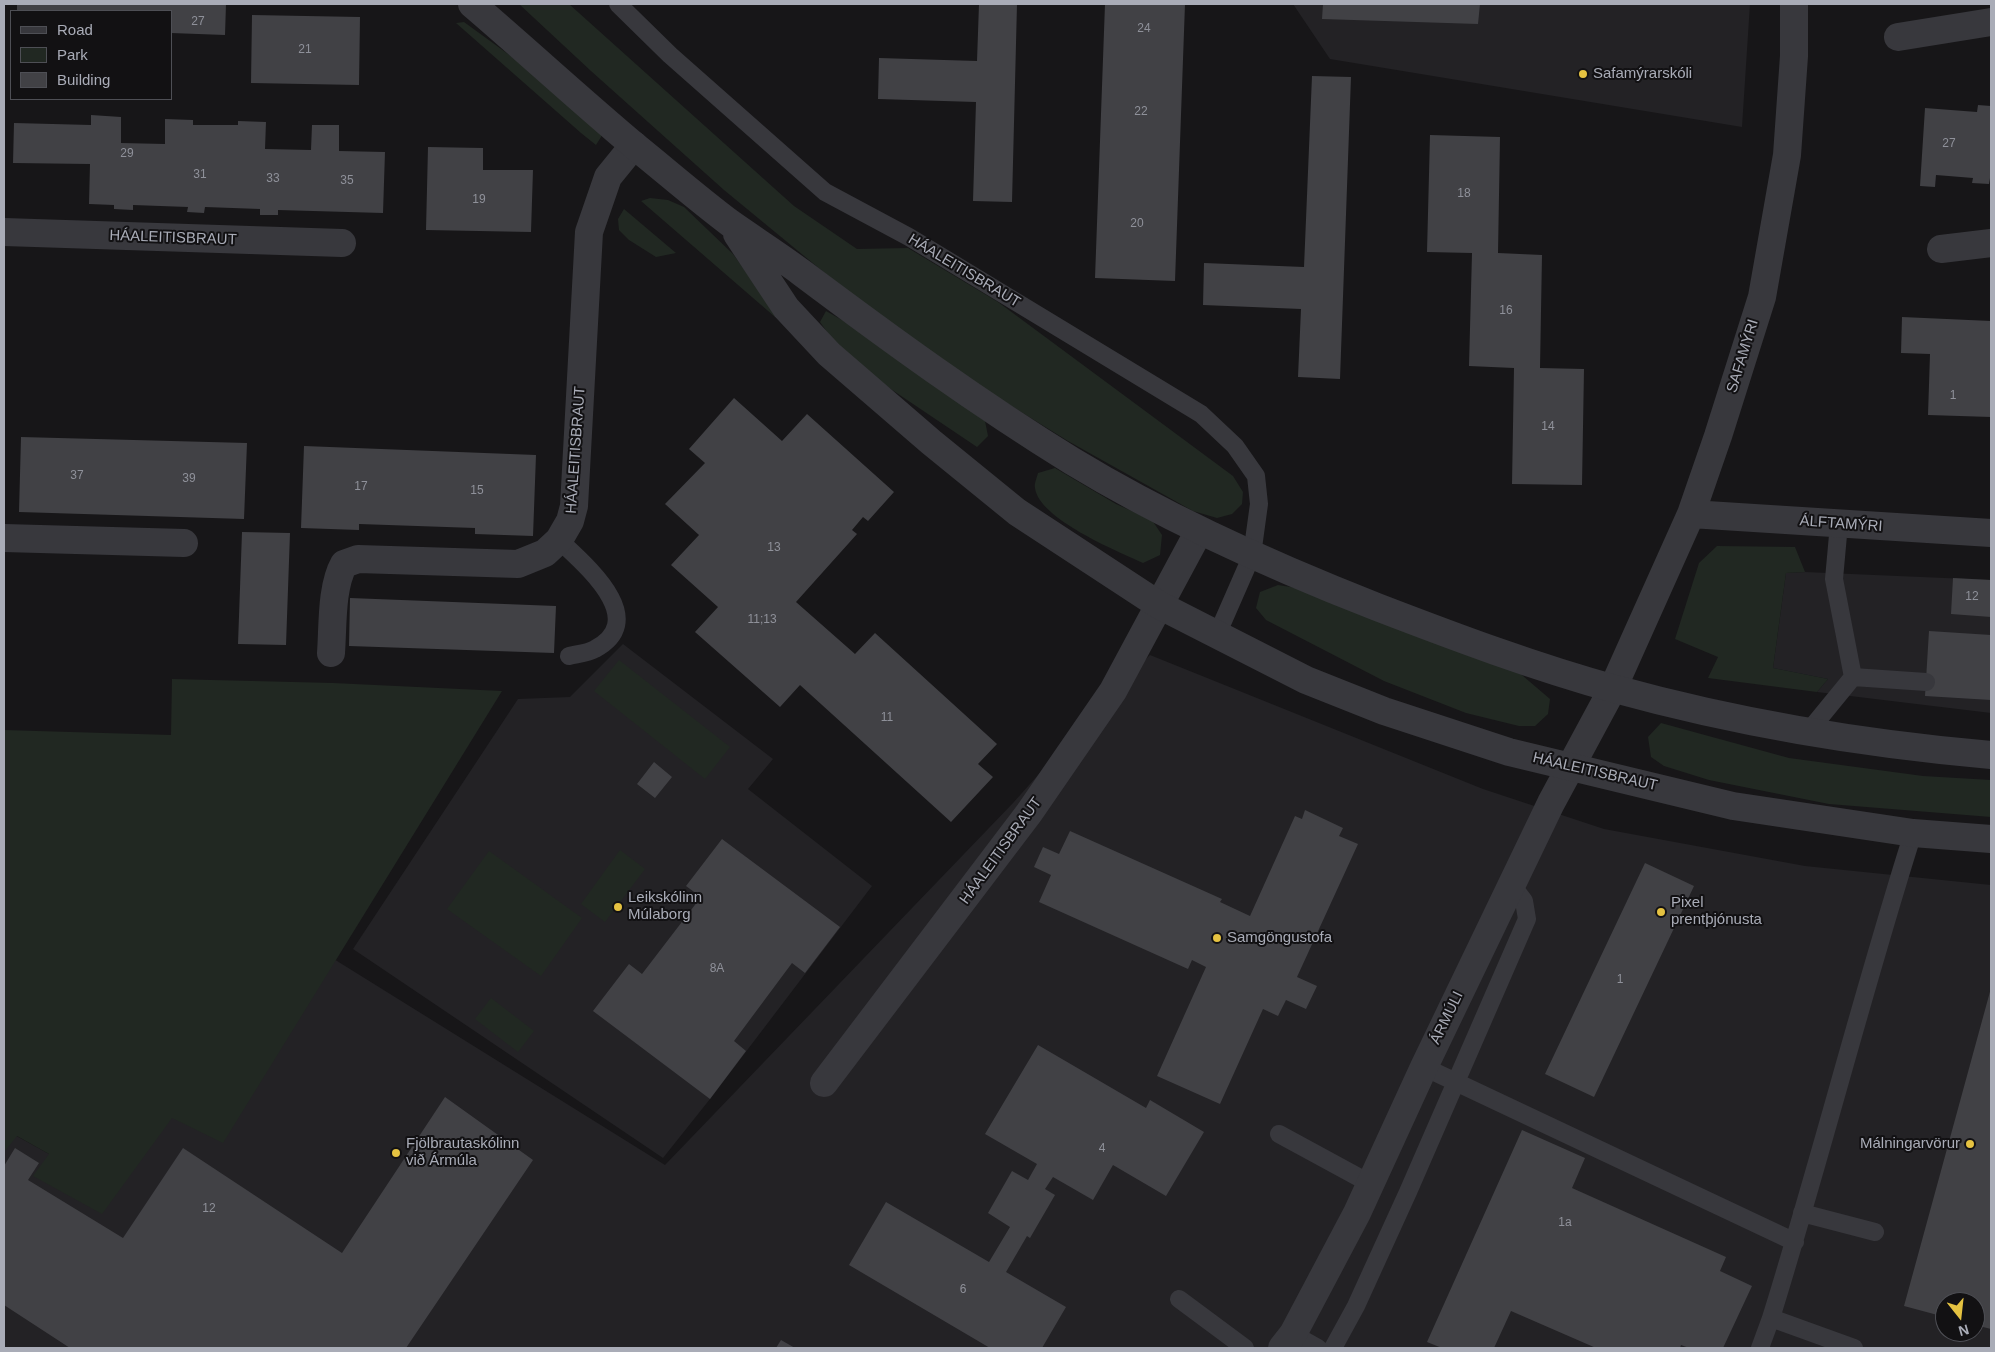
<!DOCTYPE html>
<meta charset="utf-8">
<style>
body{margin:0}
#map{position:relative;width:1995px;height:1352px;overflow:hidden;background:#171618;font-family:Helvetica,sans-serif}
canvas{display:block}
.frame{position:absolute;inset:0;border:5px solid #a9acb7;pointer-events:none}
.legend{position:absolute;left:10px;top:10px;width:162px;height:90px;box-sizing:border-box;background:#121113;border:1px solid #4e4f55;margin:0;padding:6px 9px;list-style:none;font-size:15px;color:#a9acb7}
.legend li{display:flex;align-items:center;gap:10px;height:25px}
.legend b{width:25px;border:1px solid #4e4f55}
.north{position:absolute;left:1935px;top:1292px;width:50px;height:50px;box-sizing:border-box;background:#121113;border:1px solid #4e4f55;border-radius:50%;rotate:164deg;font-size:14px;font-weight:700;line-height:20px;text-align:center;color:#a9acb7}
.north::after{content:'';display:block;margin:auto;width:18px;height:22px;background:#e5c241;clip-path:polygon(50% 0,100% 100%,50% 72%,0 100%)}
</style>
<div id="map">
<canvas width="1995" height="1352"></canvas>
<div class="frame"></div>
<ul class="legend">
<li><b style="height:6px;background:#38383d"></b>Road</li>
<li><b style="height:14px;background:#212822"></b>Park</li>
<li><b style="height:14px;background:#414145"></b>Building</li>
</ul>
<div class="north">N</div>
</div>
<script>
const ctx = document.querySelector('canvas').getContext('2d');
ctx.lineJoin = 'round';
function fill(path, color) { ctx.fillStyle = color; ctx.fill(path, 'evenodd'); }
function strokePath(path, color, width, dash) { ctx.strokeStyle = color; ctx.lineWidth = width; ctx.lineCap = dash ? 'butt' : 'round'; ctx.setLineDash(dash || []); ctx.stroke(path); }
function label(font, color, halo, rows, align = 'center') {
  ctx.font = font + ' Helvetica,sans-serif'; ctx.lineWidth = 4; ctx.setLineDash([]); ctx.textBaseline = 'middle'; ctx.strokeStyle = halo; ctx.fillStyle = color; for (const [text, x, y, turn = 0] of rows) {
    ctx.save(); ctx.translate(x, y); ctx.rotate((+turn || 0) * Math.PI / 180); ctx.textAlign = isNaN(turn) ? turn : align; if (halo) ctx.strokeText(text, 0, 0); ctx.fillText(text, 0, 0); ctx.restore();
  }
}
fill(new Path2D(`
 M1293 4H1750L1742 127 1330 59Z
 M1805 572 1991 580V713L1817 692 1828 679 1773 668 1786 573Z
 M623 644 773 759 748 789 872 886 710 1099 663 1158 353 949 518 699 570 697Z
 M1150 655 1483 789 1604 829 1805 866 1991 885V1348H4V1129L49 1154 284 928 665 1165 1013 803 1113 691ZM1945 1302H1975V1332H1945Z`), '#232225');
fill(new Path2D(`
 M519 4H569L794 206 857 249 908 248 998 302 1233 476 1243 492 1242 504 1232 514 1217 518 1193 511 1068 441 958 373 860 302 724 190 591 71Z
 M464 22 541 78 601 128V137L596 145 581 133 456 23Z
 M650 198 668 200 684 207 733 254 772 307 775 317 641 201Z
 M624 209 676 253 656 257 629 240 619 230 618 219Z
 M826 311 849 324 985 421 988 436 977 447 864 371 830 336 820 322Z
 M1055 468 1116 504 1152 520 1162 535 1160 555 1143 563C1117 551 1039 519 1035 488 1034 484 1037 477 1038 473Z
 M1717 546 1795 547 1805 572 1786 573 1773 668 1828 679 1817 692 1708 678 1718 657 1675 639 1699 563Z
 M1278 585 1297 588 1516 670 1550 699 1548 714 1535 726H1519L1466 713 1384 681 1266 620 1256 608 1260 592Z
 M619 660 730 747 705 779 594 691Z
 M172 679 333 683 502 691 223 1143 172 1118 102 1214 33 1176 49 1154 17 1136 4 1152V730L171 735Z
 M1661 723 1789 758 1923 776 1991 780V817L1829 804 1709 780 1664 766 1651 757 1648 737Z
 M620 850 645 869 605 922 581 904Z
 M489 851 582 918 541 976 447 909Z
 M491 998 534 1031 518 1052 475 1019Z`), '#212822');
fill(new Path2D(`
 M17 4H226L225 35 171 33V11H17Z
 M979 4H1017L1012 202 973 201 976 102 878 99 879 58 977 61Z
 M1105 4H1185L1175 281 1095 278Z
 M1323 4H1480L1478 24 1322 19Z
 M252 15 360 17 359 85 251 83Z
 M1312 76 1351 77 1340 379 1298 377 1301 309 1203 305 1204 263 1304 267Z
 M1978 105 1991 106V172L1989 184 1972 183 1973 178 1936 175 1935 187 1920 186 1925 108 1977 112Z
 M91 115 121 117V143L165 144V119L193 120V125H238V121L266 122 265 149 311 150 312 125H339V151L385 152 383 213 278 210V215H260V209L205 207 204 213 187 212 188 207 133 205V210L114 209V205L89 204 90 164 13 163 14 123 91 125Z
 M1430 135 1500 137 1498 253 1542 255 1540 368 1584 369 1582 485 1512 484 1514 368 1469 366 1472 253 1427 252Z
 M428 147 483 148V170H533L531 232 426 230Z
 M1902 317 1991 321V417L1928 415 1930 354 1901 353Z
 M734 398 782 441 807 414 894 492 868 521 863 517 852 530 857 534 796 602 855 654 875 633 997 744 978 764 993 777 951 822 800 685 780 707 695 632 718 607 671 565 699 535 665 504 705 463 689 449Z
 M21 437 247 443 244 519 19 512Z
 M304 446 536 455 533 536 475 534V528L359 524V530L301 528Z
 M242 532 290 533 286 645 238 644Z
 M1953 578 1991 580V617L1951 614Z
 M350 598 556 606 554 653 349 646Z
 M1929 631 1991 635V700L1925 696Z
 M654 762 672 777 655 798 637 784Z
 M1305 810 1343 828 1339 836 1358 844 1297 977 1317 986 1306 1009 1286 1000 1278 1016 1263 1009 1220 1104 1157 1076 1206 967 1192 960 1188 969 1039 902 1051 875 1034 867 1043 847 1059 854 1070 831 1222 899 1220 902 1250 916 1295 816 1302 819Z
 M722 839 840 927 805 973 792 963 734 1041 746 1051 710 1099 593 1011 629 964 642 974 701 897 686 886Z
 M1645 863 1694 886 1594 1097 1545 1074Z
 M1991 988V1329L1975 1325V1302H1945V1317L1904 1306Z
 M1038 1045 1146 1108 1150 1100 1204 1132 1166 1196 1113 1165 1093 1200 1053 1177 1045 1189 1055 1195 1030 1238 1027 1236 1006 1272 1066 1307 1042 1348H990L849 1265 886 1202 989 1262 1010 1227 988 1213 1012 1171 1028 1180 1037 1164 985 1134Z
 M445 1097 533 1160 406 1348H70L4 1305V1166L15 1148 39 1163 28 1180 123 1238 183 1148 342 1253Z
 M1522 1130 1585 1158 1572 1188 1726 1257 1720 1271 1752 1286 1723 1348H1689L1681 1345 1680 1348H1596L1511 1311 1494 1348H1442L1427 1342Z
 M781 1340 795 1348H776Z`), '#414145');
strokePath(new Path2D(`
 M618 4 670 55 825 192 909 237 1201 414 1235 446 1256 476 1259 504 1252 555 1217 635
 M1839 524 1834 579 1853 677
 M559 540C584 564 651 619 595 649 588 653 577 654 569 656
 M1853 677 1926 682
 M1808 732 1853 677
 M1424 1067 1795 1242
 M1279 1134 1371 1184
 M1802 1213 1875 1232
 M1179 1299 1245 1348
 M1293 1334 1318 1348
 M1333 1348 1356 1306 1408 1192 1527 919 1524 901 1511 884
 M1760 1348 1771 1318
 M1854 1348 1771 1318C1821 1157 1862 994 1913 833`), '#38383d', 18);
strokePath(new Path2D(`
 M1898 37 1991 22
 M4 232 342 243
 M1941 249 1991 243
 M1691 514 1991 533
 M4 538 184 543
 M331 653C333 626 331 587 344 564L358 559 518 564 545 553 559 540 570 521 574 506 589 232 608 177 634 145
 M824 1083 1029 813 1113 691 1199 531
 M1282 1348 1293 1334 1357 1213 1424 1067 1551 803 1613 688 1691 514 1718 436 1762 297 1787 155 1794 56V4`), '#38383d', 28);
strokePath(new Path2D(`
 M472 4C527 51 580 100 636 147 667 172 698 199 730 223 754 240 778 255 802 273 890 339 978 403 1072 461 1169 520 1272 566 1377 607 1455 637 1535 667 1615 689 1738 723 1865 744 1991 755
 M737 234 786 308 829 354 931 442 1017 512 1159 605 1306 680 1384 711 1509 752 1733 806 1913 833 1991 839`), '#38383d', 28);
for (const [x, y, r, color] of [
 [1583,74,5,"#e5c241"],
 [618,907,5,"#e5c241"],
 [1661,912,5,"#e5c241"],
 [1217,938,5,"#e5c241"],
 [1970,1144,5,"#e5c241"],
 [396,1153,5,"#e5c241"]
]) { const dot = new Path2D(); dot.arc(x, y, r, 0, 2 * Math.PI); ctx.fillStyle = color; ctx.fill(dot); strokePath(dot, '#121113', 2); }
label('12px', '#8f919a', null, [
 ["27",198,22],
 ["24",1144,29],
 ["21",305,50],
 ["22",1141,112],
 ["27",1949,144],
 ["29",127,154],
 ["31",200,175],
 ["33",273,179],
 ["35",347,181],
 ["18",1464,194],
 ["19",479,200],
 ["20",1137,224],
 ["16",1506,311],
 ["1",1953,396],
 ["14",1548,427],
 ["37",77,476],
 ["39",189,479],
 ["17",361,487],
 ["15",477,491],
 ["13",774,548],
 ["12",1972,597],
 ["11;13",762,620],
 ["11",887,718],
 ["8A",717,969],
 ["1",1620,980],
 ["4",1102,1149],
 ["12",209,1209],
 ["1a",1565,1223],
 ["6",963,1290]
]);
label('15px', '#a9acb7', '#121113', [
 ["Safamýrarskóli",1593,74],
 ["Leikskólinn",628,898],
 ["Múlaborg",628,915],
 ["Pixel",1671,903],
 ["prentþjónusta",1671,920],
 ["Samgöngustofa",1227,938],
 ["Fjölbrautaskólinn",406,1144],
 ["við Ármúla",406,1161],
 ["Málningarvörur",1960,1144,"right"]
], 'left');
label('15px', '#a9acb7', '#121113', [
 ["HÁALEITISBRAUT",173,238,2],
 ["HÁALEITISBRAUT",964,271,31],
 ["SAFAMÝRI",1743,356,-73],
 ["HÁALEITISBRAUT",576,450,-86],
 ["ÁLFTAMÝRI",1841,524,4],
 ["HÁALEITISBRAUT",1595,772,13],
 ["HÁALEITISBRAUT",1001,851,-54],
 ["ÁRMÚLI",1447,1018,-64]
]);
</script>
